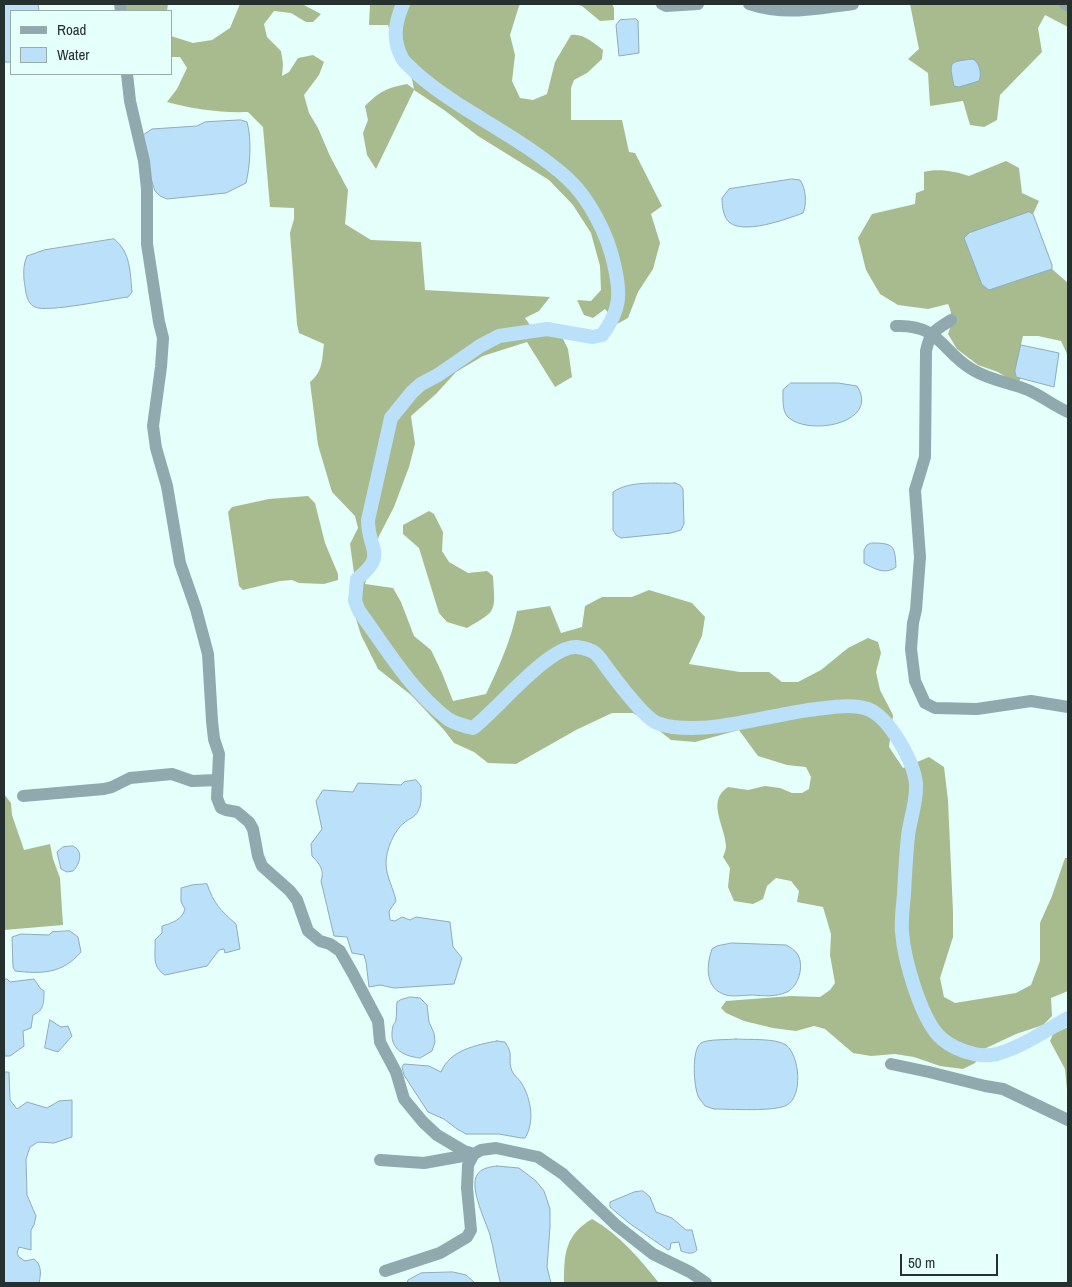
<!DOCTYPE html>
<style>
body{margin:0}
#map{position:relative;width:1072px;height:1287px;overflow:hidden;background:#e5fffa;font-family:"Archivo Narrow",sans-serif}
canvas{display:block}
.frame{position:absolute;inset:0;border:5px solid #26302e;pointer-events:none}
.legend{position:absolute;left:10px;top:10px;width:162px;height:65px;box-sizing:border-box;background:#e5fffa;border:1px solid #99aca8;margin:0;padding:6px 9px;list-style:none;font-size:15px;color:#26302e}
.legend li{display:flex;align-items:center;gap:10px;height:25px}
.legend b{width:25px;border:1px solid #99aca8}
.scale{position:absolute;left:900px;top:1254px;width:98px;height:22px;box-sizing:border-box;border:2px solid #26302e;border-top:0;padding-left:6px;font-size:15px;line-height:18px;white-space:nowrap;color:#26302e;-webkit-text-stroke:4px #e5fffa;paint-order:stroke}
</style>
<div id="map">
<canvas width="1072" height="1287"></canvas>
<div class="frame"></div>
<ul class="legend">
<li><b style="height:6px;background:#90a9ae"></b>Road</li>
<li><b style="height:14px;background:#bbe0f9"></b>Water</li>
</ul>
<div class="scale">50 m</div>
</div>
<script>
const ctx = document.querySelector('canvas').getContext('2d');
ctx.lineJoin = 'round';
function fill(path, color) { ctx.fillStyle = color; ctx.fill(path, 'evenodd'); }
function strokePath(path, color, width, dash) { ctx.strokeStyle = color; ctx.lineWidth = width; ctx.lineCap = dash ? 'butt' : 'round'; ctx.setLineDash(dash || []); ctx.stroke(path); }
fill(new Path2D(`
 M125 4H168L167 11H127Z
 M240 4H302L321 14 313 22H306L291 13 274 11 264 24 267 37 281 51 283 64 282 76 289 72 298 58 313 55 324 62 319 75 304 95 309 113 318 128 330 156 348 190 345 224 371 240 421 242 425 290 550 297 539 311 525 318 537 335 562 337 568 349 572 377 555 387 527 342 483 356 456 372 436 394 411 416 415 444 409 467 394 507 379 536 365 584 393 588 401 602 414 636 431 650 442 673 453 701 486 694C499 667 511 640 517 611L550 606 561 633 582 627 585 606 602 597H632L649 590 692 603 705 617 702 636 689 664 740 672H769L782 682H798L821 670 848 648 868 638 878 642 881 653 876 672 880 690 893 715 889 747 903 768 929 757 944 767 948 800 953 912V937L940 978 944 997 955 1003 1016 993 1031 985 1040 961V923L1052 896 1065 858H1068V991L1051 998 1052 1016 1043 1025 1016 1034 984 1049 975 1063 963 1069 940 1066 914 1057 895 1054 871 1056 853 1053 825 1029 814 1026 796 1031 773 1028 744 1021 726 1013 721 1008 726 1001 791 996 820 997 830 990 835 983 830 955 831 934 823 907 797 902 799 891 791 881 776 878 767 886 763 899 753 904 734 901 728 887 730 868 723 857C724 854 726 850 726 846 725 826 706 801 728 787L748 790 765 786 780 788 792 793H802L809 789 811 777 806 767 787 765 758 756 739 730 695 742 671 740 656 728 633 713H612L576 730 516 764 488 763 474 752 454 743 444 730 411 695 378 669 361 635 349 596 354 573 350 544 358 528 355 516 332 492 318 445 310 382C323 372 322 359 324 344L299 333 297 324 290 233 294 219V208L270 207 263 127 248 112C220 113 193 109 167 102L177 89 187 68 180 57H171V36L193 43 212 40 230 28Z
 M370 4H521L519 6 510 35 515 55 512 81 520 98 533 100 547 94 555 62 571 35C583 33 594 43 603 50L602 59 587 73 574 80 571 88V120H622L629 152 635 153 662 206 651 214 660 243 653 269 638 292 628 318 617 324 605 309 593 318 584 315 577 300 591 301 601 290 600 266 591 233 573 205 549 180 478 136 444 110 414 90 376 169 367 155 363 133 368 120 365 106C380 91 387 88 407 84L414 89 412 79 399 60 388 25H369Z
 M576 4H612L614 8V20L600 21 582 6Z
 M910 4H1068V27L1045 15 1038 28 1042 52 1000 95 997 120 984 127 970 125 963 101 930 106 928 73 908 59 919 49Z
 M1006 161 1019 168 1022 193 1039 201 1033 214 1029 212 969 233 964 238 989 290 1052 269 1068 283V356L1061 341 1038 336H1023L1015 371 1016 377 1021 378 1017 384 998 372 978 365 957 349 948 334C952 324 953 314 948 304L928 309 898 305 880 294 866 270 858 238 872 214 915 204 916 193 924 190V172C936 168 956 171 969 176Z
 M308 496 315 503 325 543 338 574V580L324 584 299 583 292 580 280 581 243 590 239 586 228 512 232 507 269 499Z
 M429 511 434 514 443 532 442 551 449 562 468 573 487 571 493 576C495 612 498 610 467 628L447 622 439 613 419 548 403 534V525Z
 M4 794 11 803 12 815 24 850 50 844 53 859 60 878 63 925 4 930V845L5 839 4 834Z
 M1068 1027V1099L1065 1069 1050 1041 1053 1034Z
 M592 1219C620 1235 639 1258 659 1283H564C564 1254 565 1235 592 1219Z`), '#a8bb8f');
const water = new Path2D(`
 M4 4H38L39 11H11V62H4Z
 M636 19 638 21 639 53 619 56 616 25 620 20Z
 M973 59C980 63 982 74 979 81L959 87 954 86C949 61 948 62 973 59Z
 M241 120 247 122C252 139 250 167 246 183L226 193 167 199 160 196 155 191 149 173 143 135 152 129 197 126 205 122Z
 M792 179 800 180C806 188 807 204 803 213 787 219 741 236 728 221 723 215 722 205 722 198L729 189Z
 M1029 212 1033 214 1052 265V269L989 290 982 285 964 238 969 233Z
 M114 239C131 252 130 273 132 292L128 297C111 299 47 313 35 307 27 303 26 294 25 286 23 276 23 265 27 256L44 250Z
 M1021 345 1059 353 1054 387 1016 377 1015 371Z
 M791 383H838L857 386C881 424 806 437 787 416 782 410 783 397 783 390Z
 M675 483 680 485 683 489 684 524 681 530 671 533 621 538 616 535 613 530V492C631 480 655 484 675 483Z
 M872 543C894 543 895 546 896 567 886 575 874 569 864 563V550L867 545Z
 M416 780 421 786C421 793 422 803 419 809 416 817 412 817 405 822 394 830 386 850 386 863 386 877 394 889 396 901L389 911 390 920 395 921 402 917 410 920 416 917 450 922 453 947 462 958 454 984 394 988 380 985 369 987 366 962 364 955 352 953 347 937 334 936 321 881C325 870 319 863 312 856L311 844 322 829 316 801 323 790 353 792 358 783 401 785 404 782Z
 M73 846C84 851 80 864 73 871L67 872 61 869 57 852 63 847Z
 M207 884C214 904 220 910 236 924L240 949 225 953 224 949 219 950 207 966 165 975C151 966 156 955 155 940L162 933V926C172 923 182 920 185 909L181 902V888L192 885Z
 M70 931 78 937 81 952C62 974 42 974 15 971L13 967 12 937 21 934 49 935 52 932Z
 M732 943 786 945C790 947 795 950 798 955 804 966 799 986 787 992 776 997 764 996 753 995 745 995 733 997 726 995 705 989 706 966 712 949L717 946Z
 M7 979 10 982 34 979 40 988 44 991C44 1002 44 1011 33 1015L31 1028 23 1031 24 1046 10 1056H4V980Z
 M410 997 420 998 427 1005 429 1022 434 1033 435 1042 432 1051 420 1058C401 1056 388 1047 393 1026 395 1020 395 1026 396 1019 397 1014 396 1008 397 1002L400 1000Z
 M50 1020 61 1027 68 1026 72 1036 58 1052 45 1048Z
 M736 1039C749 1040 776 1038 786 1045 800 1056 803 1096 787 1105 775 1112 730 1109 714 1109L705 1106C703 1103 700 1100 698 1096 694 1086 691 1050 701 1043 707 1039 728 1040 736 1039Z
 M497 1041 505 1042C514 1056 508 1055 511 1068 513 1076 519 1078 522 1084 531 1099 535 1122 525 1138H521L499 1134H466L457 1129 444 1119 428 1112 404 1075 402 1067 404 1064 429 1066 441 1072C450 1050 476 1045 497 1041Z
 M4 1072H9L10 1100 17 1109 27 1102 47 1108 59 1101 72 1100V1137L54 1143 38 1142 30 1147 26 1159 27 1195 36 1216 34 1225 31 1230V1250L19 1247 17 1253 19 1257 25 1261 34 1259C42 1265 41 1274 39 1283H4Z
 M497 1166 519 1168 536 1181 544 1191 550 1209V1227L547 1267 551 1283H501L500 1281C496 1266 494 1250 490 1235 486 1222 469 1188 477 1175 481 1168 490 1167 497 1166Z
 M643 1191 650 1197 656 1212 672 1218 686 1230H692L697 1250C693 1255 687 1253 681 1251L679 1242 671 1243 670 1249 668 1250 629 1223 610 1207V1202L634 1192Z
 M453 1272 466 1275 475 1283H407L408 1280 421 1273Z`);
fill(water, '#bbe0f9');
strokePath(water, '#8eabbc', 1);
strokePath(new Path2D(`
 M403 4C395 23 392 39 402 58 404 62 409 66 412 69 427 84 443 94 461 106 496 128 536 150 567 178 589 198 608 235 614 264 621 293 621 310 602 335L593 337 547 329 499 336 480 346 438 375 421 384 412 392 391 418 368 520C368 551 388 554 357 579L355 601 359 611C386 648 411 691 448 719 456 724 464 726 473 728 497 710 550 644 577 647 584 648 590 649 595 653 601 658 605 666 610 672 619 684 643 715 655 722 661 725 667 726 673 727 721 733 777 712 825 708 838 706 856 705 868 709 890 718 914 762 916 784 917 802 910 819 908 836 906 855 905 875 904 894 903 906 901 920 902 932 904 959 920 1015 938 1035 950 1048 974 1057 991 1055 1012 1053 1049 1029 1068 1018`), '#bbe0f9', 14);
strokePath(new Path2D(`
 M120 4 121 11
 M662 4 666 6 698 4
 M749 4C786 16 815 9 853 4
 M1065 4 1068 5
 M127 74 130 101 144 161 147 189V244L159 322 163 338 161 367 153 426 156 448 167 486 180 563 196 609 208 654 212 721 214 739 219 754 217 798 221 808 226 810 237 812 249 822 253 829 258 856 262 866 290 891 297 900 308 931 320 941 330 944 340 951 352 972 378 1021 380 1042 396 1072 404 1099 423 1122 437 1135 464 1151 474 1154
 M951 320C935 330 930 332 926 351L925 457 915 490 920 557 916 610 913 623 911 649 915 681 925 703 935 708 977 709 1031 701 1068 707
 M896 326C941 324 942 353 973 370 990 380 1010 383 1028 390 1042 396 1054 406 1068 412
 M23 796 104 789 112 787 130 778 172 774 192 781 217 780
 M891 1064 929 1072 985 1086 1003 1089 1068 1120
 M380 1160 424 1163 474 1154
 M385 1271 440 1253 467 1237 471 1230 467 1188 468 1165 474 1154 481 1150 496 1148 538 1157 563 1174 616 1225 653 1254 690 1272 706 1283`), '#90a9ae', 12);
</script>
